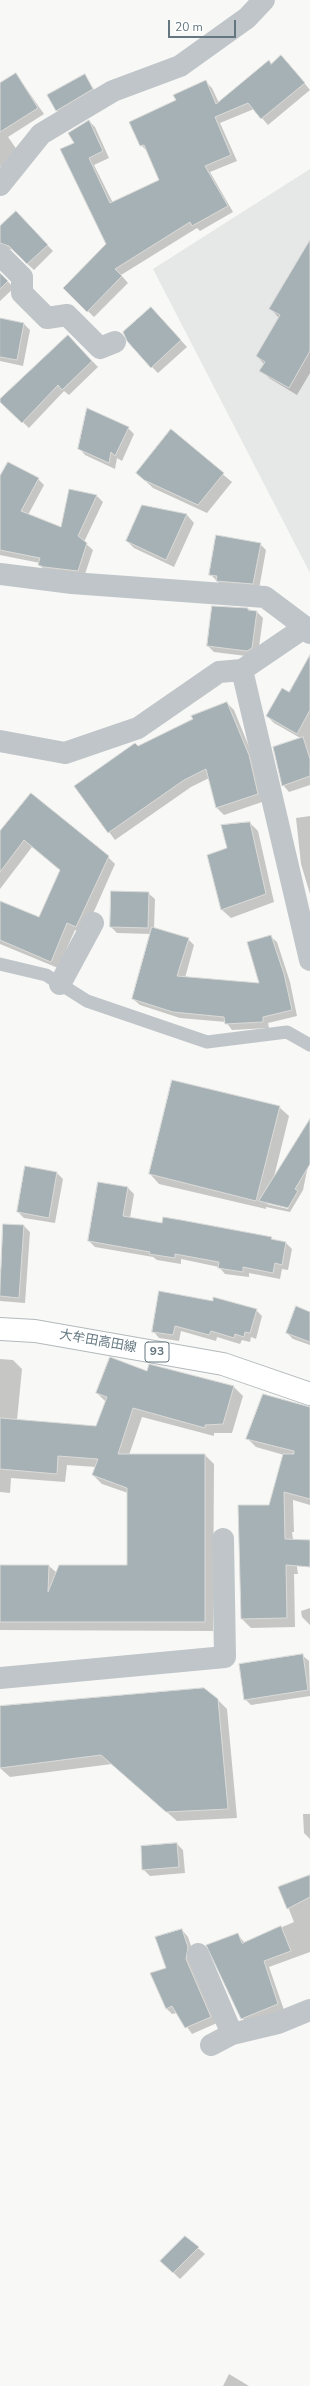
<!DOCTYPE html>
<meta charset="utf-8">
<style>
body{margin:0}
#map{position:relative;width:310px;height:2386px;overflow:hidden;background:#f8f8f6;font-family:"Nunito Sans",sans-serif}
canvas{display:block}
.scale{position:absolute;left:168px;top:20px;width:68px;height:18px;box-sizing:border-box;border:2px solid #647780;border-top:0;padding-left:5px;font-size:12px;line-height:14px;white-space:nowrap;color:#647780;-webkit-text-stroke:3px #fff;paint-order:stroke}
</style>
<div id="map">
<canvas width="310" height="2386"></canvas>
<div class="scale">20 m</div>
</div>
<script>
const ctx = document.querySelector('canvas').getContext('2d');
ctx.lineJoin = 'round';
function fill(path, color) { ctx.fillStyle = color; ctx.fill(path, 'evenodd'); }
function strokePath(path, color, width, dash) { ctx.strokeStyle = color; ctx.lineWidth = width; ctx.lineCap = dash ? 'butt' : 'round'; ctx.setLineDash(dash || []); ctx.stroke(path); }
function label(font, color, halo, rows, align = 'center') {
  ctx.font = font + ' "Nunito Sans","Noto Sans JP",sans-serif'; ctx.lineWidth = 4; ctx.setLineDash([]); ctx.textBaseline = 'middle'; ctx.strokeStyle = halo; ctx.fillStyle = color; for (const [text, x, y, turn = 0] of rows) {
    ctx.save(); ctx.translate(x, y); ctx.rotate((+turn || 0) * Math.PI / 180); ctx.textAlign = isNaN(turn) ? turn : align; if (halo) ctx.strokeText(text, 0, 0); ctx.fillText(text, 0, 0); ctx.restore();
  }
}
fill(new Path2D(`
 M310 169V573L153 269Z`), '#e6e8e7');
fill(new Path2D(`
 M269 62 272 64 288 63 310 90 268 125 254 109 220 123 237 161 210 172 233 212 200 231 197 228 121 275 128 283 94 317 64 288 108 244 75 143 89 121 95 127 109 158 94 165 113 203 160 180 148 152 141 145 177 101 206 82 212 88 219 103Z
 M16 74 44 114 8 137 20 154 3 169 0 166V84Z
 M84 76 98 95 63 116 56 110Z
 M16 213 53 251 34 270 11 249 0 251V227Z
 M310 242V373L297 395 269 378 261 370 264 364 257 356 279 318 271 309Z
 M0 273 14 288 0 301Z
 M157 314 187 347 158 373 152 367Z
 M0 319 24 324 30 330 23 366 0 361Z
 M68 336 98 367 69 395 64 391 29 428 0 400Z
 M128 428 134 434 122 461 117 458 115 469 85 455 79 448Z
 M171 431 232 482 207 513 153 488 137 473Z
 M0 478 38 479 44 485 28 515 62 528 97 496 103 502 84 542 93 550 84 577 46 571 39 565 40 563 0 555Z
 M143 506 187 515 194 523 174 567 134 548 127 541Z
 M260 544 266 550 259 589 223 587 210 574Z
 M248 609 257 612 263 618 258 654 254 657 214 652 208 646Z
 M310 658V785L289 792 283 785 302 739 274 723 267 716 290 693Z
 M227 703 234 710 254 759 265 801 224 815 217 808 209 778 191 787 115 840 76 787 138 747Z
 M310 816V894L301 864 296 818Z
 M250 823 258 831 274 902 231 918 222 910 208 856 228 849Z
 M0 832 108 857 115 864 84 934 75 930 58 968 0 944V902L39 918 61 871 32 847 0 889Z
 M148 893 155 899 154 929 188 939 194 945 185 978 260 984 270 936 277 942 290 982 297 1016 268 1023 269 1028 232 1030 226 1022 180 1018 140 1005 133 999 151 934 117 933 111 927Z
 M279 1107 289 1116 273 1181 310 1124V1156L303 1190 290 1212 266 1207V1209L159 1184 150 1174ZM267 1202 289 1207 288 1209 267 1204Z
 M56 1172 63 1179 55 1223 24 1218 18 1212Z
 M128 1188 134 1194 130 1218 271 1238 274 1240 286 1243 292 1249 288 1270 282 1269 280 1279 249 1273V1277L225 1274 219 1267 181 1259V1264L157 1260 153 1257 95 1247 89 1241Z
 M24 1226 30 1232 25 1303 0 1301V1269H3Z
 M213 1302 256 1310 262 1316 256 1339 251 1337 250 1342 242 1340 240 1344 217 1337 216 1341 181 1331 179 1341 159 1338 153 1331Z
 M310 1313V1345L293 1339 287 1333Z
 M0 1359 13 1360 22 1369 17 1420 97 1427 106 1402 97 1393 148 1372 150 1365 234 1387 243 1396 232 1433H214V1436L142 1417 129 1455H205L214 1464 213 1631 0 1630V1566H49L57 1573 128 1566V1493L102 1484 93 1475 96 1467 67 1465 65 1482 11 1478 10 1493 0 1492Z
 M310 1408V1505L293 1500 294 1532H292L298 1574H294L295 1627 251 1628 242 1619 284 1455 256 1447 247 1438Z
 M310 1608V1625L302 1617 301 1611Z
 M302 1655 309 1661 310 1696 251 1705 245 1699Z
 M217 1699 227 1709 237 1818 177 1821 112 1764 10 1777 0 1768V1707Z
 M303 1814H310V1839L304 1833Z
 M177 1844 183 1850 185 1873 150 1876 143 1869Z
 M310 1877V1952L269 1967 284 2010 248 2024 242 2018 238 1935 245 1943 294 1922 280 1887Z
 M182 1930 188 1937 217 2023 192 2034 177 2013 172 2014 166 2008 167 1969Z
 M185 2237 205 2254 180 2279 161 2261Z
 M229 2374 249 2386H223Z`), '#0003');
const building = new Path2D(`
 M281 55 305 83 261 119 248 103 215 117 231 155 205 166 228 206 192 226 190 222 115 269 122 276 87 312 63 288 106 244 60 149 74 143 68 133 89 120 103 151 89 158 110 203 159 180 144 145 140 146 129 122 176 100 173 95 206 80 216 104 269 60 271 64Z
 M16 73 38 108 0 132V83Z
 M85 74 93 89 56 111 47 95Z
 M16 211 48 245 27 264 9 246 0 243V226Z
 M310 240V351L289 388 259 371 265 362 256 356 280 315 269 309Z
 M0 273 8 281 0 289Z
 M151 307 181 340 151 368 127 341 123 332Z
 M0 318 24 323 17 360 0 357Z
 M68 335 92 361 62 390 58 385 22 423 0 402V399Z
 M87 408 129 427 115 456 111 452 109 463 78 449Z
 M171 429 224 473 198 505 144 480 136 473Z
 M8 462 39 478 21 511 61 527 69 489 97 495 78 536 87 543 78 571 44 567 38 565 40 558 0 550V476Z
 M142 505 187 514 166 560 126 541Z
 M216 535 261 543 253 584 216 581 217 576 209 575Z
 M212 606 248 608V610L257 611 252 648 247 651 207 646Z
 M310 655V710L297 734 266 716 282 688 289 692Z
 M227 702 249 755 258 794 216 808 206 769 184 780 108 833 74 786 135 743 138 746 193 719 191 716Z
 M303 737 310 759V776L282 786 273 747Z
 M31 793 109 856 76 927 67 923 51 962 0 940V901L39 917 60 870 24 840 0 872V831Z
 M250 822 266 894 221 910 207 855 227 848 221 825Z
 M111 891 149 892 148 928 110 927Z
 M152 927 189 938 177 976 259 983 247 942 271 935 284 974 292 1010 263 1017V1022L225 1024 224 1017 173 1012 132 999Z
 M172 1080 280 1106 256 1201 149 1174Z
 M310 1119V1164L295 1189 298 1191 288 1208 259 1201Z
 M25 1166 57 1172 49 1218 17 1212Z
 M98 1182 128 1187 123 1216 162 1223 163 1217 181 1220 272 1237 271 1239 286 1242 282 1265 275 1263 273 1273 243 1267V1272L218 1268 219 1262 175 1254V1258L149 1254 150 1252 88 1241Z
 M3 1224 24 1225 19 1298 0 1296Z
 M159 1291 213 1301V1297L257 1309 250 1333 245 1332 244 1337 235 1334 234 1338 211 1331 209 1335 175 1326 173 1335 152 1332Z
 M296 1306 310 1312V1342L286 1333Z
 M110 1357 147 1371 149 1364 234 1386 223 1424 205 1425V1428L133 1408 118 1454H205V1622H0V1565H49L48 1592 59 1565H127V1488L92 1475 98 1459 58 1456 57 1474 0 1469V1418L96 1426 107 1397 96 1393Z
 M263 1394 310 1407V1499L284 1492 285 1539 310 1540V1567L286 1565 287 1618 241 1619 238 1505H269L283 1454H294V1451L246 1439Z
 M303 1654 308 1690 244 1700 239 1664Z
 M204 1688 218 1699 228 1809 166 1812 101 1755 0 1768V1706Z
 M177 1843 179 1867 142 1870 141 1846Z
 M310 1875V1897L287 1909 278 1887Z
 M281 1926 291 1951 264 1961 278 2004 241 2019 206 1945 238 1933 242 1943Z
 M182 1929 188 1947 186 1959 211 2017 185 2028 172 2006 166 2009 150 1973 166 1968 155 1937Z
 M185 2236 199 2247 173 2273 160 2261Z`);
fill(building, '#a6b1b5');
strokePath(building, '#dadad8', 1);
const primary = new Path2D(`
 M0 1329 35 1331 223 1364 310 1394`);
strokePath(primary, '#b3b9bc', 24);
strokePath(new Path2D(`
 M0 964 46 975 87 1001 207 1042 287 1032 310 1045`), '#bfc5c8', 13);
strokePath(new Path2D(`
 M0 185 41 134 113 91 180 66 247 18 264 0
 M0 255 22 277V293L47 318 67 315 100 348 115 342
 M0 574 72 583 265 597 305 627 310 633
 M242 670 310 960
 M0 741 65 753 138 728 219 672 242 670 305 627
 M60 984 93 923
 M0 1678 225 1657 223 1539
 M198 1954 232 2034
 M211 2045 232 2034 278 2023 310 2010`), '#bfc5c8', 22);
strokePath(primary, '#fff', 22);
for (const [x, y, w] of [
 [157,1352,24]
]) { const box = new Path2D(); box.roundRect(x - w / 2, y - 10, w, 20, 3); ctx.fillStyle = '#fff'; ctx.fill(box); strokePath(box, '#647780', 1); }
label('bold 12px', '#647780', null, [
 ["93",157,1352]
]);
label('13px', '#647780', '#fff', [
 ["大牟田高田線",98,1342,10]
]);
</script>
